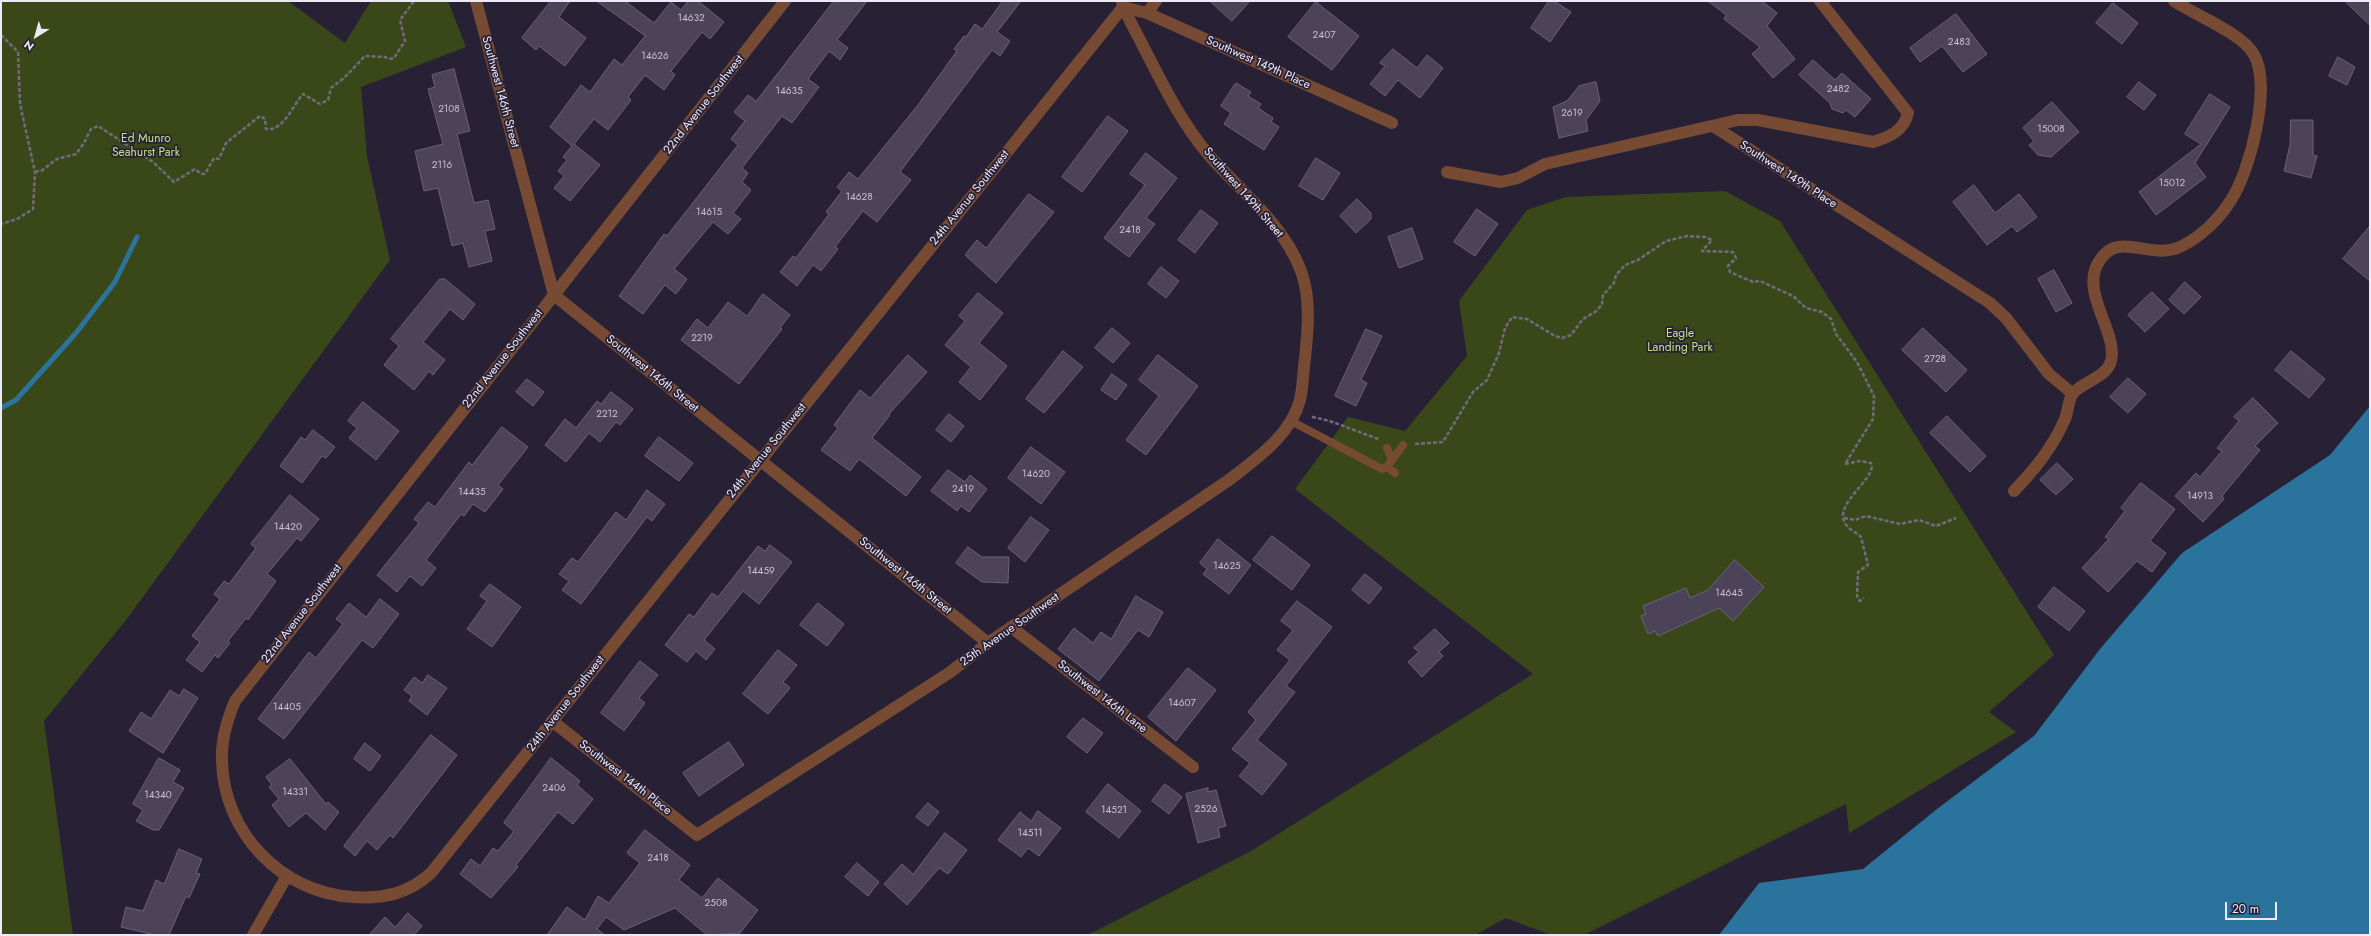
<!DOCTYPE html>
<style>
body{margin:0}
#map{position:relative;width:2371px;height:936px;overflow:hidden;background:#282136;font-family:Jost,sans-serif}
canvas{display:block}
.frame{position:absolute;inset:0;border:2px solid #ede9f7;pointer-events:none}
.north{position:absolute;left:16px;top:16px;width:40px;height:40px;-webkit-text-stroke:3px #282136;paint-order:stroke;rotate:217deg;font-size:11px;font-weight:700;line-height:16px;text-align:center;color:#ede9f7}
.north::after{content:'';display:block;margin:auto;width:14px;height:18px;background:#ede9f7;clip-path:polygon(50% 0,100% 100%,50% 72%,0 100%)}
.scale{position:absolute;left:2225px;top:902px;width:52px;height:18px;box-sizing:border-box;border:2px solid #ede9f7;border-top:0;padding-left:5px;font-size:12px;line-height:14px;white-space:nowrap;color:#ede9f7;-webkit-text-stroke:3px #282136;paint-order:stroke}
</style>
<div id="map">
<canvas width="2371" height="936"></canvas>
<div class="frame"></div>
<div class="north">N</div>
<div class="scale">20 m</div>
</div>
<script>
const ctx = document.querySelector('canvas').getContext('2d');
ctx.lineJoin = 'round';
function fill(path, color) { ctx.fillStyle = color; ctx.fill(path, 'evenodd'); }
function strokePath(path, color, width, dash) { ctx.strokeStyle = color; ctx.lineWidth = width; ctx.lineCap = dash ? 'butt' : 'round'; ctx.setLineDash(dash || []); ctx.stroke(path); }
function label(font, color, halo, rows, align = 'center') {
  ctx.font = font + ' Jost,sans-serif'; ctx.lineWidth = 3.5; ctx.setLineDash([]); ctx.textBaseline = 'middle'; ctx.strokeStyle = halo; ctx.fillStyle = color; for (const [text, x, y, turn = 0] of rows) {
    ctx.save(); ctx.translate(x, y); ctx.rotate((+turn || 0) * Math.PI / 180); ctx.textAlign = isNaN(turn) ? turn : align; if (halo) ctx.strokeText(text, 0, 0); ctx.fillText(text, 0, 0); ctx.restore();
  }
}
fill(new Path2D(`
 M1 1H288L345 43 371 1H448L466 47 361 87 367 156 390 260 126 620 44 721 73 935H1Z
 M1725 191 1780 221 2054 655 1989 712 2016 732 1849 833 1846 804 1584 935H1551L1506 918 1475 935H1088L1251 851 1533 674 1295 489 1348 417 1405 431 1467 356 1459 301 1527 210 1566 197Z`), '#3a4819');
fill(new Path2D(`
 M2370 406V935H1719L1759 883 1863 869 1937 809 2034 736 2100 649 2182 553 2330 455Z`), '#2a739c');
strokePath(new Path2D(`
 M1 408 16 400 76 333 115 282 137 237`), '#2a739c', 5);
const building = new Path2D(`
 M551 1H570L559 17 586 38 565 66 539 46 536 50 522 38Z
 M597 1H625L654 23 671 2 681 10 688 1H698L724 22 710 39 702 32 671 71 675 75 664 90 645 75 628 97 631 100 608 130 594 119 574 144 600 165 570 201 554 188 564 176 558 171 567 160 563 157 572 146 550 127 581 85 590 92 614 59 622 65 645 36Z
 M834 1H867L837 40 848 48 840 60 829 51 808 79 819 87 792 123 782 116 742 168 748 173 742 182 751 190 733 213 741 219 728 234 713 222 674 269 687 279 676 294 665 285 643 314 619 296 664 234 667 236 738 145 731 139 745 121 734 112 748 95 756 101Z
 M1003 1H1021L997 32 1010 41 1000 56 992 50 900 172 911 180 877 222 863 211 835 247 838 249 821 271 813 265 797 286 780 272 793 256 796 258 829 214 826 212 842 191 837 187 849 172 858 179 918 105 957 51 954 49 964 36 966 37 975 24 982 29Z
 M1210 1H1250L1232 21Z
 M1549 1H1554L1571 12 1550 42 1531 28Z
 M1708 1H1762L1777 13 1767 26 1795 59 1773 78 1752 54 1760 47 1724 19 1726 15Z
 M2345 1H2370V25Z
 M1316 2 1359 36 1332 70 1288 37Z
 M2113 3 2138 23 2122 44 2096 23Z
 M1956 14 1987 54 1963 72 1942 46 1920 62 1910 48Z
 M1393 49 1417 68 1427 55 1443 68 1420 98 1398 80 1385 96 1370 84 1385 66 1380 63Z
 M2338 57 2355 67 2347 85 2329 76Z
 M1813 60 1835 80 1842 73 1871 99 1855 117 1846 110 1843 113 1832 109 1830 103 1799 75Z
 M454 69 470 131 457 134 474 203 488 200 495 229 485 231 492 261 469 267 463 243 452 246 438 188 424 191 415 151 443 144 428 89 435 87 432 75Z
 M1596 82 1600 101 1586 120 1588 131 1559 138 1553 107 1567 101 1579 86Z
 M2139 82 2156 95 2144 110 2127 97Z
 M1236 83 1251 92 1248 96 1261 104 1258 108 1273 118 1271 122 1279 127 1264 150 1224 124 1231 113 1221 106Z
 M2210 94 2230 107 2195 163 2206 177 2156 215 2139 192 2201 144 2185 134Z
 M2052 102 2079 132 2051 157 2038 155 2029 145 2034 141 2023 128Z
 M1108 116 1128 131 1082 192 1062 177Z
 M2291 120H2313V155L2317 156 2311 178 2284 171 2290 145Z
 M1146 153 1177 178 1146 218 1155 224 1129 257 1104 238 1145 185 1130 174Z
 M1316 158 1340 173 1323 200 1299 186Z
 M1974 185 1995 213 2019 194 2037 217 2017 232 2012 226 1987 245 1953 202Z
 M1029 194 1054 212 996 283 965 255 977 240 986 248Z
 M1357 199 1371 213V219L1356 233 1340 216Z
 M1477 209 1498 224 1475 256 1454 242Z
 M1201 210 1218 223 1195 253 1178 240Z
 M2370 226V281L2343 259Z
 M1412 228 1423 259 1399 268 1388 237Z
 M1161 267 1179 281 1166 298 1148 284Z
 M2054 270 2072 303 2056 312 2038 279Z
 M440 279H445L475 304 463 320 450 309 423 342 445 360 433 375 429 371 414 390 384 365 399 346 391 339Z
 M2185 282 2201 297 2184 314 2169 300Z
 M2152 292 2169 309 2145 332 2128 315Z
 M978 293 1003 313 979 343 1007 366 980 400 959 382 971 367 945 345 965 321 959 316Z
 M763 294 790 315 780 328 782 329 739 384 681 340 697 319 708 328 728 302 747 316Z
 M1112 328 1130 343 1113 363 1095 348Z
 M1923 328 1967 370 1946 392 1902 350Z
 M1366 329 1382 336 1361 380 1367 383 1356 406 1335 396Z
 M1063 351 1083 367 1044 413 1026 399Z
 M2291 351 2325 379 2309 398 2275 370Z
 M908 355 927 372 889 414 890 415 872 438 921 477 906 496 859 459 850 471 821 450 838 428 834 425 860 390 870 398Z
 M1158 355 1198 386 1146 455 1126 440 1159 396 1139 380Z
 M1112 374 1127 385 1116 400 1101 390Z
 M2128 378 2146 394 2128 413 2110 397Z
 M527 379 544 392 533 406 516 392Z
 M611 392 633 409 620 425 616 422 600 442 589 433 566 462 545 445 565 419 576 428 597 401 601 404Z
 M2253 398 2278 423 2255 446 2260 450 2222 496 2224 499 2203 522 2175 496 2196 473 2200 477 2222 451 2217 448 2239 421 2234 417Z
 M363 402 399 431 376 460 349 438 357 428 348 421Z
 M949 414 964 426 951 442 936 430Z
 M1947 416 1986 456 1970 472 1930 433Z
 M502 427 528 447 498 485 503 489 485 512 473 504 464 516 461 514 426 560 436 568 422 586 410 576 397 592 377 575 419 523 414 519 428 502 435 507 469 462 472 465Z
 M313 430 335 447 326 458 322 456 302 483 280 466 301 437 305 440Z
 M659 437 693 463 679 481 645 456Z
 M1031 447 1065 472 1041 504 1008 478Z
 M2057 463 2073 479 2056 495 2040 480Z
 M948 470 965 482 970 475 987 489 969 512 961 506 957 511 931 491Z
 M2141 483 2175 509 2150 541 2166 553 2152 572 2137 561 2108 592 2082 568 2109 539 2105 537 2125 511 2121 508Z
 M647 490 665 504 652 521 647 517 581 604 562 590 569 581 559 574 572 558 578 562 616 512 626 520Z
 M290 495 319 519 301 541 297 538 267 574 276 581 248 620 246 618 228 641 230 643 218 658 215 655 202 672 186 660 200 642 192 636 220 599 214 594 224 581 229 584 256 548 251 544Z
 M1031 517 1049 530 1025 562 1008 548Z
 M1272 536 1310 565 1292 590 1253 560Z
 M1218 539 1251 565 1229 594 1203 574 1207 569 1200 563Z
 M770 545 792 562 759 604 743 591 704 640 715 649 706 660 696 651 687 662 665 645 689 614 694 617 712 593 718 597 758 546 765 551Z
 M968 547 982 557H1009L1008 583 982 582 956 563Z
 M1735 560 1764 587 1733 621 1719 608 1658 636 1655 631 1648 634 1641 616 1646 614 1643 606 1686 588 1690 598 1708 590Z
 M1365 574 1382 588 1369 604 1352 590Z
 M490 584 521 607 492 647 467 629 487 601 480 596Z
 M2054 587 2085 611 2069 631 2038 607Z
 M1136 596 1163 612 1149 637 1138 630 1099 681 1058 649 1074 628 1093 643 1101 632 1111 639Z
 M380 599 399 614 373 648 362 640 284 739 258 719 309 652 316 658 343 624 336 619 349 603 366 617Z
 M1297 601 1332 627 1286 686 1295 692 1257 740 1287 764 1262 795 1239 776 1250 763 1232 749 1256 720 1248 712 1290 660 1277 650 1293 630 1281 621Z
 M818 603 844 624 827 646 800 625Z
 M1435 629 1449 643 1439 652 1443 656 1422 677 1408 662 1419 652 1414 648Z
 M778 650 797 665 783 682 790 688 768 714 743 694Z
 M640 661 658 675 639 698 645 703 624 731 601 713Z
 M1188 668 1216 690 1176 741 1148 717Z
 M428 675 447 688 427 715 409 701 412 696 404 690 414 677 422 683Z
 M184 689 198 698 163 753 129 731 141 712 151 719 170 690 179 696Z
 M1083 718 1103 733 1087 753 1067 737Z
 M431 735 457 755 393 838 390 835 377 850 367 841 355 856 344 846Z
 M729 742 744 765 699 796 683 773Z
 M365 743 381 756 370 771 354 759Z
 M159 758 180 770 173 782 184 788 159 830H153L136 821 143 810 133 804Z
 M551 758 580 781 577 785 593 799 573 824 558 812 516 865 518 867 491 898 460 874 471 859 480 866 493 848 498 851 514 831 504 823Z
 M290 759 326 804 328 802 339 812 325 830 306 813 289 827 272 805 279 799 269 787 272 785 266 777Z
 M1108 784 1141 811 1119 838 1086 812Z
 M1165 784 1182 797 1169 814 1152 801Z
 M1208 788V792L1216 790 1226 826 1218 828 1220 837 1198 843 1186 794Z
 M928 803 939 812 928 826 916 817Z
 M1038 811 1061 828 1039 856 1028 848 1021 857 998 840 1020 812 1031 821Z
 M645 830 690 865 679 880 702 898 718 878 758 910 740 933 707 935 675 908 624 930 606 917 597 929 605 935H547L567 907 585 920 598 896 609 903 640 863 627 853Z
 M945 833 967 850 948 874 939 868 907 905 884 884 902 864 913 874Z
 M179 849 202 859 196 873 200 874 189 898 186 896 169 935H155L121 927 126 907 143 911 156 880 164 884Z
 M857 863 879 882 868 896 845 877Z
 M408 913 422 926 414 935H369L385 917 395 927Z`);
fill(building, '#4d4359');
strokePath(building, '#6b6178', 1);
strokePath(new Path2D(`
 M1 35 18 52 20 104 35 172 33 209 17 219 1 224
 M35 172 41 171 57 159 76 154 84 143 91 129 98 126 153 162 174 182 195 169 201 174H205L214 158 219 159 226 143 260 116 265 119 266 129C283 132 293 105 303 94L320 104 328 100 331 88 344 78 365 56 385 57 389 59 394 58 405 41 400 20 414 1
 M1312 417C1336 421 1356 432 1379 439
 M1415 444 1443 442 1473 392 1487 380 1499 353 1505 328 1512 317 1527 319 1555 336 1562 338 1571 335 1583 319 1595 312 1602 305 1603 295 1614 283 1616 275 1625 265 1638 260 1666 241 1687 236 1705 237 1712 240 1702 251 1733 252 1736 258 1728 266 1730 272 1753 282 1760 281 1793 296 1806 308 1822 312 1831 319 1836 334 1857 362 1874 396 1873 419 1845 464
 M1845 464 1860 461 1871 463C1878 479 1829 505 1847 526 1850 530 1857 533 1861 537L1868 565 1858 572 1857 596 1860 601 1864 598
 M1844 518 1855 520 1866 516 1900 524 1919 520 1936 526 1956 518`), '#716b7d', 2.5, [4, 2]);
strokePath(new Path2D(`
 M1291 421 1382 469 1387 467 1403 445
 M1387 448 1392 460
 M1387 467 1395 473`), '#774b33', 8);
strokePath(new Path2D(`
 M476 1 554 295 988 643
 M785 1 235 701C227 720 221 739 222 760 223 832 281 893 353 897 383 899 408 894 431 873L1123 7 1147 13 1392 123
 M1147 13 1156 1
 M1713 126 1990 303 2006 318 2049 374 2073 394
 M1447 172 1501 182 1518 178 1545 164 1738 120H1758L1873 142C1889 137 1904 131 1908 113L1820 1
 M2014 491C2035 469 2053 447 2065 419 2068 412 2068 400 2073 393 2083 382 2107 377 2111 361 2118 333 2082 295 2097 265 2117 226 2149 263 2182 246 2202 236 2220 218 2231 200 2250 171 2273 84 2253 53 2241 33 2195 15 2174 1
 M1011 627 1193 767
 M552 721 697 835 949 673 988 643 1229 480C1256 459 1291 435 1300 400 1303 387 1303 372 1305 358 1308 330 1311 298 1301 271 1284 224 1240 191 1208 154 1181 122 1163 85 1144 48 1137 33 1127 18 1122 2
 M253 935 287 876`), '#774b33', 12);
label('10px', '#c5c0d0', null, [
 ["14632",691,19],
 ["2407",1324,36],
 ["2483",1959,43],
 ["14626",655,57],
 ["2482",1838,90],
 ["14635",789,92],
 ["2108",449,110],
 ["2619",1572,114],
 ["15008",2051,130],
 ["2116",442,166],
 ["15012",2172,184],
 ["14628",859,198],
 ["14615",709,213],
 ["2418",1130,231],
 ["2219",702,339],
 ["2728",1935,360],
 ["2212",607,415],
 ["14620",1036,475],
 ["2419",963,490],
 ["14435",472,493],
 ["14913",2200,497],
 ["14420",288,528],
 ["14625",1227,567],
 ["14459",761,572],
 ["14645",1729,594],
 ["14607",1182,704],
 ["14405",287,708],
 ["2406",554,789],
 ["14331",295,793],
 ["14340",158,796],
 ["2526",1206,810],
 ["14521",1114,811],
 ["14511",1030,834],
 ["2418",658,859],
 ["2508",716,904]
]);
label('12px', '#ede9f7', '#282136', [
 ["Southwest 149th Place",1258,63,24],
 ["Southwest 146th Street",500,92,75],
 ["22nd Avenue Southwest",704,105,-52],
 ["Southwest 149th Place",1788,175,33],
 ["Southwest 149th Street",1243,193,49],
 ["24th Avenue Southwest",970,198,-51],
 ["22nd Avenue Southwest",503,359,-52],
 ["Southwest 146th Street",652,374,39],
 ["24th Avenue Southwest",767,451,-51],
 ["Southwest 146th Street",905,576,39],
 ["22nd Avenue Southwest",302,614,-52],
 ["25th Avenue Southwest",1010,630,-35],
 ["Southwest 146th Lane",1102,697,38],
 ["24th Avenue Southwest",566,704,-52],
 ["Southwest 144th Place",625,778,38]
]);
label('12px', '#c4e383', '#282136', [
 ["Ed Munro",146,139],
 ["Seahurst Park",146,153],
 ["Eagle",1680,334],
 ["Landing Park",1680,348]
]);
</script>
